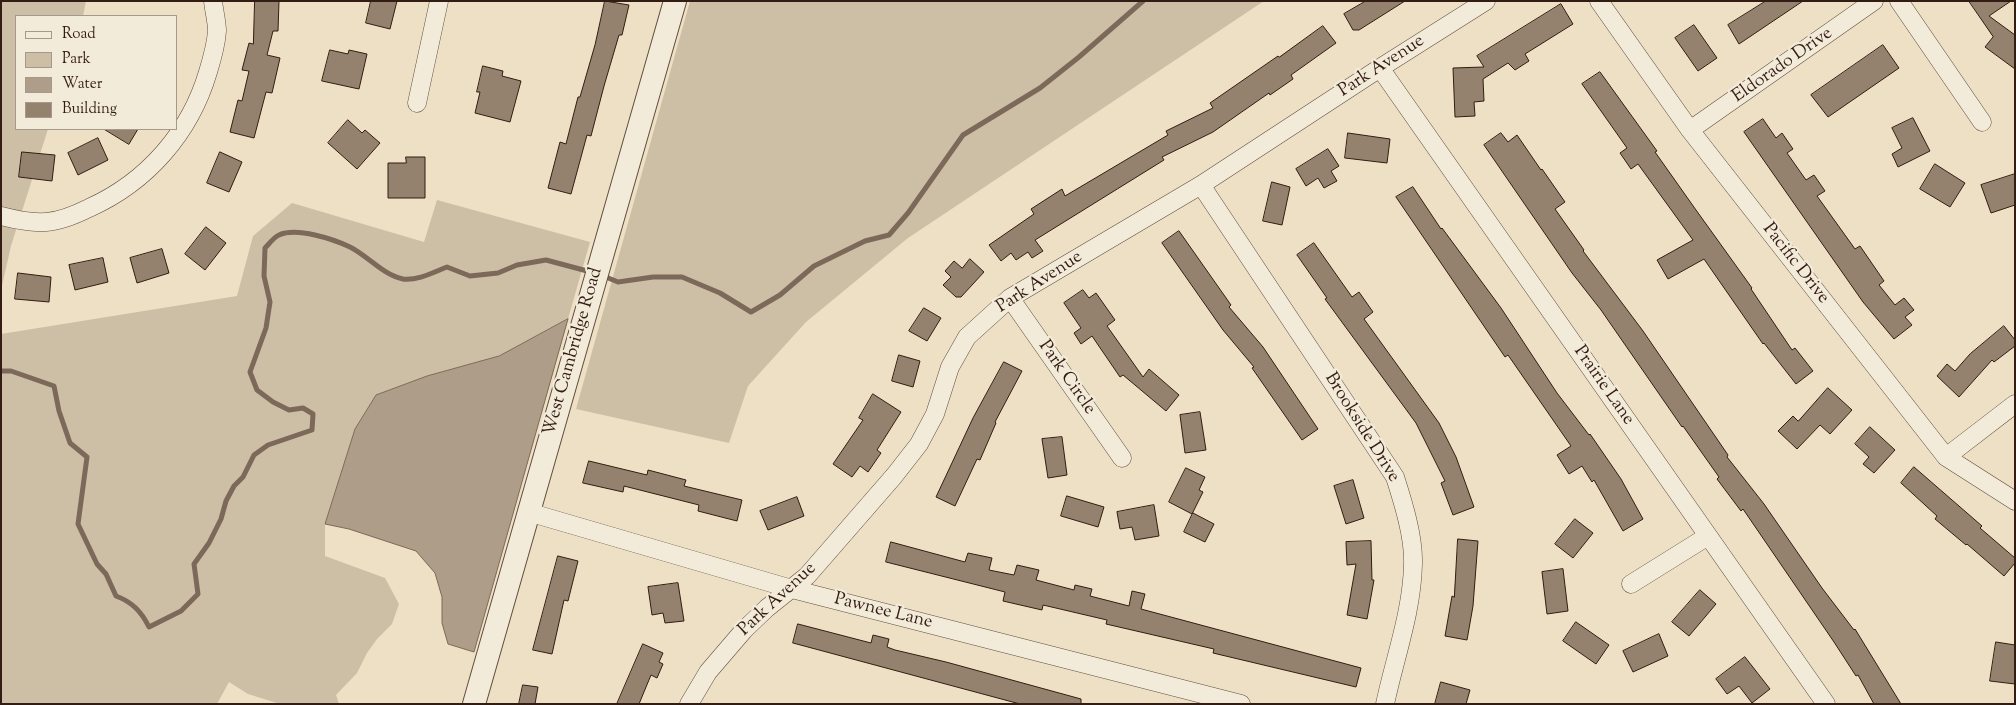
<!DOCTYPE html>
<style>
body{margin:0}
#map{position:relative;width:2016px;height:705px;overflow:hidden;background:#ede0c4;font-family:"Sorts Mill Goudy",serif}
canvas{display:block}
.frame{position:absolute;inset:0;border:2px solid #331c13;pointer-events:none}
.legend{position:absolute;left:15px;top:15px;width:162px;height:115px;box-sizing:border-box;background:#f3ebd9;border:1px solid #a6988a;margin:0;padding:6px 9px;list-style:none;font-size:15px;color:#331c13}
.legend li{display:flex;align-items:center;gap:10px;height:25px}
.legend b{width:25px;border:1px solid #a6988a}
</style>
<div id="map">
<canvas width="2016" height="705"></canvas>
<div class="frame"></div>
<ul class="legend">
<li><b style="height:6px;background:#f3ebd9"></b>Road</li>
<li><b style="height:14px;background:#cdbfa6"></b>Park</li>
<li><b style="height:14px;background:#ae9d88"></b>Water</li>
<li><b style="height:14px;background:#94826f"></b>Building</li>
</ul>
</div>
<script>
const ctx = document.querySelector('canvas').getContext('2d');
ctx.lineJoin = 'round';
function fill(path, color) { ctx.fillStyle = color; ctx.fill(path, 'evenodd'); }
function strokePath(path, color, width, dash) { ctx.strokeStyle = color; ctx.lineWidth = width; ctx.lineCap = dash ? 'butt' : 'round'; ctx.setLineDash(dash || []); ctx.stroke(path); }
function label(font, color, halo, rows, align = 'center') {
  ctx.font = font + ' "Sorts Mill Goudy",serif'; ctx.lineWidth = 4.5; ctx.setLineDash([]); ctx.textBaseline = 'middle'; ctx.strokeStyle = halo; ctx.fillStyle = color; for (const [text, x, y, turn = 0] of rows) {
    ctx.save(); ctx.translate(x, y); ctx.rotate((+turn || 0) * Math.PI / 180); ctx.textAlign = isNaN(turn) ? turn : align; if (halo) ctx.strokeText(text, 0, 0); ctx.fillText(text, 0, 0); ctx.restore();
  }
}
fill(new Path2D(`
 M1 1H86L83 16H16V129H48L11 246 1 290Z
 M690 1H1264L908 238 806 322 748 386 729 443 576 409Z
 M437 200 590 242 568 319 499 356 427 376 376 395 355 429 339 480 325 524V556L385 578 399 604 392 624 377 639 367 653 357 673 336 695 339 704H280L248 694 229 682 217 704H1V334L237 296 253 236 292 203 424 242Z`), '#cdbfa6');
const water = new Path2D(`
 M568 319 474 652 448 644 442 623V597L435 573 416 551 349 529 325 524 355 429 376 395 427 376 499 356Z`);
fill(water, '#ae9d88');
strokePath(water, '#7d6959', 1);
strokePath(new Path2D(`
 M601 275 618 282 653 277H682L720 293 751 312 780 295 814 266 865 241 889 235 908 213 963 135 1040 88 1079 57 1143 1
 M1 371H11L54 386 59 411 70 443 87 457 78 524 97 564 106 574 116 596C132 602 141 611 149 627L181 611 198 594 194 564 209 543 221 519 226 501 234 486 243 477 254 455 268 445 312 430 313 414 303 408 289 410 273 402 257 390 250 372 266 328 270 302 264 276 265 248C269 244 274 237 279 235 297 227 333 239 350 247 368 256 383 275 403 279 417 281 434 272 447 267L470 276 498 273 517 265 546 260 591 272`), '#7d6959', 5);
const building = new Path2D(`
 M255 1H279L278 31H273L267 55 280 58 272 93 266 92 254 138 230 132 238 100 242 101 249 71 242 70 249 43 253 44Z
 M371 1H397L390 29 366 23Z
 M605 1 629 5 622 35H619L604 86 591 136 587 135 571 194 548 188 560 142 566 144 578 97H580L595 45Z
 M1366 1H1405L1359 30H1353L1344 14Z
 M1766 1H1803L1739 44 1728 25Z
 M1969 1H2011L1989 16 2015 35V69L1985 47 1993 37Z
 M1561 4 1573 24 1525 54 1529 61 1515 70 1508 63 1483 79 1484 101 1474 102 1475 116 1455 117 1453 68 1484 67 1477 56Z
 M1694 25 1717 58 1698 71 1675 38Z
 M1323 26 1336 43 1291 75 1293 79 1270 95 1269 93 1213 132 1162 157 1164 160 1035 240 1043 251 1032 258 1028 252 1016 260 1011 253 1001 261 989 245 1034 214 1031 209 1062 189 1065 196 1168 135 1166 131 1213 108 1210 103 1278 56 1279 57Z
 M1883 45 1899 68 1828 117 1811 95Z
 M330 50 348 54 349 50 367 54 359 89 322 81Z
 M483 66 503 71 502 76 521 81 510 122 475 113 480 92H477Z
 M1600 72 1657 151 1655 152 1696 210 1752 288 1751 289 1792 350 1795 348 1813 371 1796 384 1764 343 1763 344 1704 259 1668 279 1657 260 1693 240 1638 164 1631 169 1620 153 1627 148 1582 84Z
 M1913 118 1930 151 1898 167 1892 154 1902 148 1892 128Z
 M1763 119 1776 138 1782 133 1793 149 1787 153 1806 180 1814 175 1825 191 1817 196 1855 249 1860 246 1884 281 1879 285 1895 305 1904 298 1914 310 1905 317 1912 325 1894 339 1863 302 1744 132Z
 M348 120 362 133 365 130 380 143 357 169 328 143Z
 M104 129H138L129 144Z
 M1348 133 1390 139 1387 163 1345 158Z
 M1501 133 1508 142 1517 135 1541 170 1542 169 1565 202 1555 209 1584 250 1583 251 1643 331 1728 455 1727 457 1764 504 1822 588 1854 630 1855 629 1901 704H1874L1858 675 1856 676 1834 642 1743 509 1741 511 1717 479 1719 477 1683 426 1682 427 1601 310 1572 273 1484 145Z
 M98 138 108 160 78 175 68 153Z
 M1328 149 1339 166 1331 171 1337 181 1324 188 1318 178 1306 186 1296 169Z
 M22 152 55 155 52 181 19 177Z
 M220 152 242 162 229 192 207 183Z
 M406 157H425V198H388V163H406Z
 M1935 164 1965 183 1950 207 1920 189Z
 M2015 174V205L1991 213 1981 185Z
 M1272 182 1290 187 1282 225 1263 221Z
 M1413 187 1441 229 1442 228 1501 308 1557 393 1589 435 1590 434 1621 479 1643 519 1623 531 1594 480 1592 482 1582 466 1569 474 1557 455 1571 446 1508 355 1505 357 1396 197Z
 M206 227 226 243 205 270 185 254Z
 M1179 231 1231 305 1229 307 1263 347 1318 429 1302 440 1252 368 1254 367 1223 330 1162 243Z
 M1314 243 1352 297 1359 292 1373 312 1364 319 1439 423 1456 457 1474 507 1453 515 1441 483 1445 481 1416 423 1336 314 1325 299 1327 298 1297 255Z
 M162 249 169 273 137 283 130 258Z
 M103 258 108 282 75 290 69 265Z
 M970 259 984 272 961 297H956L943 285 951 277 945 271 954 261 962 268Z
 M18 273 51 277 49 302 15 299Z
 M1083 290 1089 298 1096 293 1115 320 1107 326 1143 377 1149 369 1179 395 1166 411 1123 375 1120 377 1092 336 1081 344 1074 333 1081 328 1064 303Z
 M924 308 941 318 927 341 909 331Z
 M2004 326 2015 340V346L1994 362 1992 360 1959 397 1937 376 1947 364 1955 371 1970 354Z
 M899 355 920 361 913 387 892 381Z
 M1004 362 1022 371 995 422 996 423 980 460 977 459 955 506 936 497 973 418Z
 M1828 388 1852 410 1830 434 1820 425 1797 449 1778 431 1793 416 1798 421Z
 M873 394 901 412 877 450 881 453 868 472 860 466 852 477 833 464 863 420 859 418Z
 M1200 412 1206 450 1185 453 1180 415Z
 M1870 427 1895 450 1874 473 1863 464 1869 457 1855 444Z
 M1062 437 1067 475 1048 478 1042 439Z
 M589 461 647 475 648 470 686 480 684 486 742 500 737 521 698 511 699 505 624 486 623 492 583 483Z
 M1914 467 1982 526 1980 528 2015 558V563L2004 576 1967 544 1966 545 1935 519 1937 516 1901 483Z
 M1186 468 1205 477 1199 490 1203 492 1192 514 1169 502Z
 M1353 480 1364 518 1346 524 1334 486Z
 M1067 496 1104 507 1098 527 1061 516Z
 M797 497 804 516 768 530 760 511Z
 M1154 505 1159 536 1135 540 1132 527 1120 529 1117 512Z
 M1193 513 1214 524 1205 542 1184 532Z
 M1575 519 1593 533 1573 558 1555 544Z
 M1458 539 1478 541 1473 606 1467 640 1445 636 1452 596 1454 597Z
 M1371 541 1372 580H1374L1367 619 1347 615 1356 564 1347 565 1346 542Z
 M891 542 965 562 968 553 992 558 989 570 1014 575 1017 565 1039 570 1036 580 1074 590 1075 585 1092 589 1090 596 1129 606 1132 591 1145 594 1141 609 1361 668 1356 687 1213 653 1214 649 1106 624 1107 620 1043 605 1042 610 1003 601 1005 592 886 562Z
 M558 556 578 561 568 601 564 600 552 654 533 650Z
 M1563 569 1568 611 1547 614 1542 572Z
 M678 583 684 621 665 623 663 613 652 615 648 587Z
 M1700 590 1716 604 1689 636 1672 622Z
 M1576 622 1609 645 1596 664 1563 641Z
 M798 624 871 643 873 635 889 639 887 647 895 650 946 662 1081 699V704H1020L793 643Z
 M1659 634 1668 656 1633 672 1623 651Z
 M1996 642 2015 645V684L1990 681Z
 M643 644 663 653 659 662 663 664 657 678 651 675 639 704H617Z
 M1745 657 1770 689 1752 703 1739 686 1727 694 1716 679Z
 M1441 682 1470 690 1466 704H1435Z
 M523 685 538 687 535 704H519Z`);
fill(building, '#94826f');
strokePath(building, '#331c13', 1);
const minor = new Path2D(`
 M1599 1 1690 130 1946 457 2015 501
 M1899 1 1982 122
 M1380 68 1826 704
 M417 103 439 1
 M1690 130 1874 1
 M1201 185 1395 477C1403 502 1414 537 1413 564 1412 612 1395 657 1385 704
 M1 216C16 220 31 223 46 222 61 221 77 214 89 208 147 182 190 133 208 72 212 59 216 45 217 31 217 22 214 11 213 1
 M1010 298 1122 458
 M1946 457 2015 404
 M528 512 792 589 1241 704
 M1631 584 1708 536
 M689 704 708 672 744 630 767 608 807 576 894 476 919 444 935 414 950 367 967 337 1010 298 1201 185 1380 68 1486 1`);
const tertiary = new Path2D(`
 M474 704 675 1`);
strokePath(minor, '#624d3f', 19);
strokePath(tertiary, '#624d3f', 24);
strokePath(minor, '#f3ebd9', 18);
strokePath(tertiary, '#f3ebd9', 22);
label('18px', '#331c13', '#f3ebd9', [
 ["Eldorado Drive",1783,66,-35],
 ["Park Avenue",1382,67,-33],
 ["Pacific Drive",1795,264,52],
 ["Park Avenue",1040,283,-33],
 ["West Cambridge Road",574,352,-74],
 ["Park Circle",1066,378,55],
 ["Prairie Lane",1603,386,55],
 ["Brookside Drive",1361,428,58],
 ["Park Avenue",778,600,-43],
 ["Pawnee Lane",883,612,14]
]);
</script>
